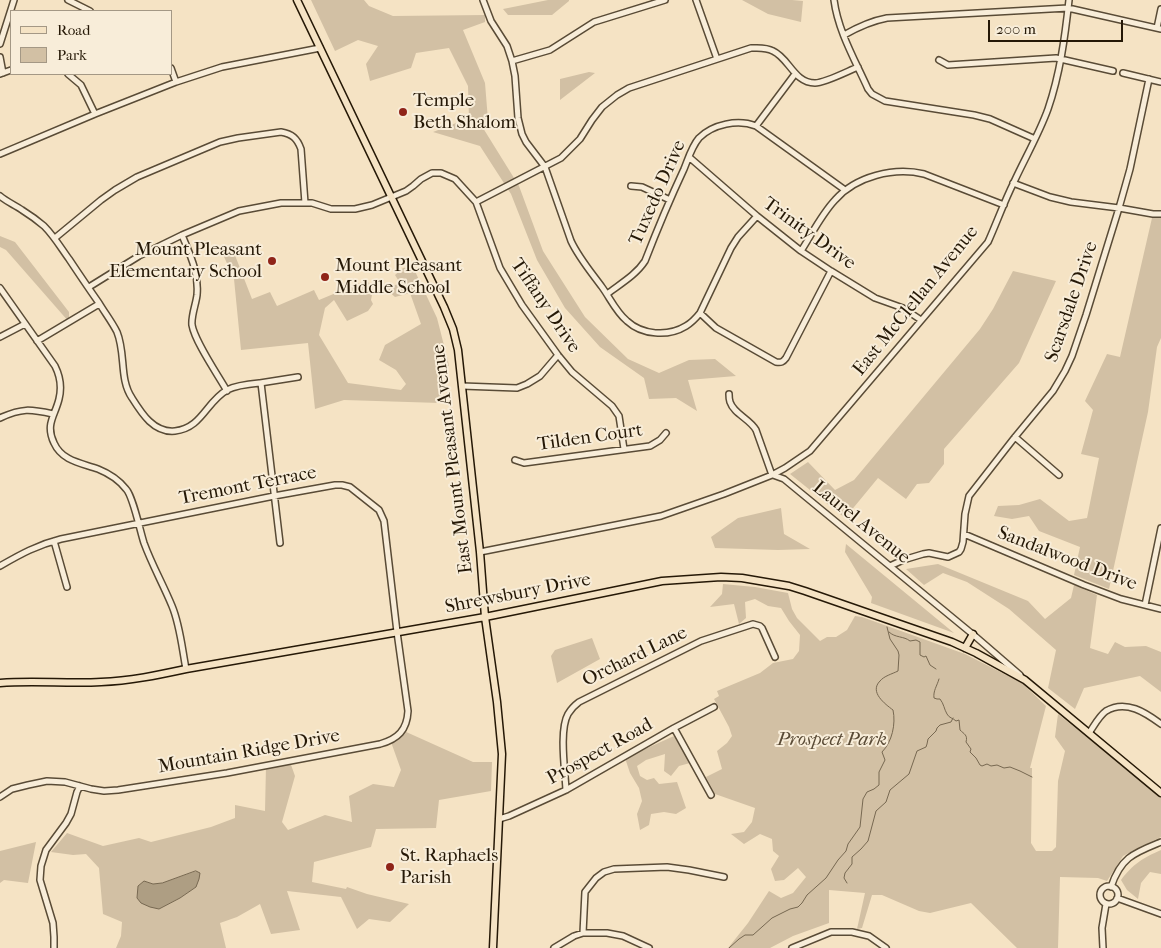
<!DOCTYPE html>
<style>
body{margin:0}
#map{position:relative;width:1161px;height:948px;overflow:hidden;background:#f5e3c4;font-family:"IM FELL French Canon",serif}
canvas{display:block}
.legend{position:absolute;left:10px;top:10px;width:162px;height:65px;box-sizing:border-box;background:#f8edd9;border:1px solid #a49885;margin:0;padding:6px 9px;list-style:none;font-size:15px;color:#251806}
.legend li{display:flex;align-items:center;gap:10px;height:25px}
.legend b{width:25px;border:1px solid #a49885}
.scale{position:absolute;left:988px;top:20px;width:135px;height:22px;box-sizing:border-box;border:2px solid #251806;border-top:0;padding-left:6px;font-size:15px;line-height:18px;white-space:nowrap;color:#251806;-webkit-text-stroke:4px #f8edd9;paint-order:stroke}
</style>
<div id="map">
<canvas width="1161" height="948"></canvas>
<ul class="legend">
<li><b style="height:6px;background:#f5e3c4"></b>Road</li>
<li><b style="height:14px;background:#d2c0a4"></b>Park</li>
</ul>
<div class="scale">200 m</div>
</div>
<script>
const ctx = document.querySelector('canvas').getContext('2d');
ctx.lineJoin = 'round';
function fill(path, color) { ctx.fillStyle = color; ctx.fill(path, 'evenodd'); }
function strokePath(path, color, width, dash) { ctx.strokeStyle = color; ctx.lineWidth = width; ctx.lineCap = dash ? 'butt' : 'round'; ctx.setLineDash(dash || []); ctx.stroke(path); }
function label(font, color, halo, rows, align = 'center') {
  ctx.font = font + ' "IM FELL French Canon",serif'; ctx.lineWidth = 4; ctx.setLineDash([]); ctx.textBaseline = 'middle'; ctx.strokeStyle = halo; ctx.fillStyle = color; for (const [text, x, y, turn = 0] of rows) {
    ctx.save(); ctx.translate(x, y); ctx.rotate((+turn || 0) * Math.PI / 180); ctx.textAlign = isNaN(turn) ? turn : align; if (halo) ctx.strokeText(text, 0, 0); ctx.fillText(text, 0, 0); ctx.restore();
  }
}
fill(new Path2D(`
 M311 0H364L369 6 393 16 485 15V22L463 30 485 83 488 120 483 128 519 186 543 251 585 317 628 359 659 373 689 360 715 359 736 376 688 380 697 411 676 398 649 399 644 378 600 347 565 308 537 260 511 194 480 146 433 132 469 118 468 86 449 48 416 53 411 68 370 81 366 64 378 46 358 40 335 51Z
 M548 0H569V1L552 15H508L503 9Z
 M742 0H792L803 1 801 22 768 14Z
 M589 72 595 73 560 100V79Z
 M1161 217V338L1157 347 1148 412 1109 589 1074 575 1080 547 1039 531 1029 516 1012 519 994 516 998 506 1019 505 1040 499 1069 521 1087 518 1099 458 1081 454 1093 410 1085 401 1107 354 1120 357 1152 218Z
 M0 236 15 242 69 312V322L6 250 0 247Z
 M231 245 252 299 270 292 277 306 314 290 319 300 367 280 373 289 371 300 373 304 368 311 347 321 334 300 325 308 319 335 348 383 401 390 406 384 396 370 379 360 385 345 421 324 410 293 395 297 386 289 400 283 395 275 403 268 413 267 437 318 448 361 449 366 445 367 440 403 344 400 315 409 308 343 241 350 234 279 221 250Z
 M1013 271 1056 281 1019 363 944 449V464L929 483 917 484 906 499 878 478 845 518 790 474 808 462 835 490 854 480 980 329 993 309Z
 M781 508 784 534 810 549 778 550 715 548 711 537 738 518Z
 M846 544 954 633 871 603 872 597 845 552Z
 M938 564 1028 601 1045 619 1071 598 1074 585 1097 595 1090 648 1108 654 1115 642 1125 647 1146 646 1161 652V692L1140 676 1084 688 1075 709 1048 688 1056 650 1009 609 967 582 943 573 924 585 906 569Z
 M723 584 755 587 788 593 792 609 797 618 820 641 827 637H836L847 630 855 616 862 617 965 654 1022 683 1046 706 1030 768H1032L1031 843 1036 851H1052L1056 847 1058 781 1065 751 1055 737 1058 714 1161 796V837L1142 846 1123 856 1107 881 1098 878 1060 877 1058 948H1017L971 903 930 913 919 911 882 895H872L862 928 857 929 865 893 829 890V923L793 936 770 948H728L748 923 769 891 781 898 793 893 806 877 798 868 784 880 775 881 771 869 779 856 773 851 772 839 760 834 744 844 731 834 744 832 752 822 755 808 715 794 706 777 722 769 717 751 727 743 732 736 729 727 714 699 719 696 717 691 760 673 773 663 793 659 799 651 800 635 789 621 781 608 768 606 755 599 745 602 746 618 739 624 734 604 710 607 722 594Z
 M592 638 600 659 557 683 551 656 555 650Z
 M404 731 473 762H492L491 791 439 800 436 828 376 829 371 847 314 862 312 882 346 889 347 887 367 894 409 904 390 922 369 919 357 929 341 897 287 891 300 930 271 934 260 904 237 917 220 923 226 948H116L121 936 122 922 103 914 99 868 86 854 73 855 51 852 67 833 103 846 139 838 151 842 211 827 235 818V805L265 811 266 766 290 762 295 776 282 822 288 830 325 815 352 822 349 796 373 784 394 787 401 770 391 742ZM196 871V887L180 898 159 909 137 898 138 886 144 881 153 884 162 883Z
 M674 736 690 763 679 766 671 776 664 771 665 754 646 760 637 766 640 776 647 780 654 778 659 784 677 782 686 808 676 814 664 812 651 814 649 825 640 830 637 814 642 801 639 788 630 773 625 758Z
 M36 842 28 883 4 880 0 883V851Z
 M1161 850V874L1150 872 1141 883 1138 899 1127 890 1121 880C1133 864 1143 858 1161 850Z`), '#d2c0a4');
const water = new Path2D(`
 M196 871 200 873 199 879 196 887 180 898 159 909 150 907 141 903 137 898 138 886 144 881 153 884 162 883Z`);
fill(water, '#ae9e83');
strokePath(water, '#776851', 1);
strokePath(new Path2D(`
 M889 632C895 638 904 636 910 641L916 640 920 642V655L924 657 926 656 930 665 936 669
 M939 679C937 686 933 691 934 698L937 699H940C944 704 944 709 947 714 949 718 953 718 956 721L959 720 960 730C964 734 968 735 966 742L971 749 970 752 976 758 980 765 982 766 987 764 991 766 997 765 1004 768 1010 767 1020 771 1032 777
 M847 883 844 878 845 873 852 864V857L861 849 868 841 876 811 886 802 890 790 909 774 917 751 926 747 927 744 928 739 936 731 937 728 940 725 951 722 953 718
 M729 948 739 939 745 935H753L772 918 790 909 798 907 802 903 807 895 826 878 838 860 846 851 848 844 860 827 863 799 867 792 874 789 879 785V772L885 760 882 752C892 742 896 724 893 710 885 704 869 692 880 681 884 676 892 674 898 671L899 655 898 651 890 639 887 627`), '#776851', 1);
const minor = new Path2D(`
 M68 0 90 11
 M483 0 491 21 507 46 512 61 515 76 518 118 522 134 526 142 545 167 571 241C579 258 591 272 602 287 610 298 616 312 627 321 642 335 668 337 686 326 691 323 696 318 700 313L731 248 738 237 757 216
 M696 0 717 59
 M834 0C838 31 855 60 868 89L872 94 885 101 974 115 990 119 1035 139
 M1157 28 1161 9
 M844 35C858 27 871 21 887 18L1068 8 1161 29
 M0 44 14 0
 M0 57 3 73
 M939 60 948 65 1056 58 1113 71
 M512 61 550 50 594 22 665 0
 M171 68 176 82
 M1123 73 1161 82
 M0 74 11 70
 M68 74 81 85 95 114
 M756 126 795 74
 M0 154 95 114 176 82 222 67 320 48
 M689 157 757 216 801 251 831 271 875 298 903 308 921 320
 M1013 183 1050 197 1071 202 1119 208 1153 214H1161
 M631 186 642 187 670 200
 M0 196C7 202 15 205 22 210 30 215 37 220 44 226 54 236 61 248 69 259 79 274 89 289 99 303 105 313 112 322 117 332 126 354 119 379 132 398 142 414 154 433 175 431 202 428 206 402 227 390 237 385 249 384 260 383 273 381 285 379 298 377
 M476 202 561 158 580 139 592 120 602 107 617 95 629 88 751 48C759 48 766 47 773 51 789 58 794 83 815 83 825 83 848 71 858 67
 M182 235C190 255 199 272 197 295 196 304 191 316 192 325 195 342 218 375 227 391
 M55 238 101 200 115 190 137 177 220 142 238 138 281 132C292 134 297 138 301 149L305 203
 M801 251C812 234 821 215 835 200 856 176 894 167 924 174L1004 205
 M89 287 139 256 182 235 239 211 281 203H312L331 209H355L372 205 406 191 413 186 421 179 432 173H441L455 179 476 202 500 268 522 305 558 355 572 372 612 406 619 416 624 449
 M0 288 55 366C60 376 62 387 59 399 55 416 45 424 54 443 62 461 81 463 98 469 108 473 119 480 126 489 133 496 140 531 144 543 152 565 163 584 172 606 180 625 182 648 186 669
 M607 294C620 284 636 275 645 261 657 230 670 199 684 169 688 159 692 146 699 138 713 124 738 119 756 126L845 190
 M700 313 716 328 776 362C781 363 783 362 786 358L831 271
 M0 337 25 324
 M37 341 99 304
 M261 383 280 543
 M462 386 517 388 527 384 540 376 558 355
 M729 394C729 396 729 399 730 402 734 414 750 419 756 430L772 475
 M0 418C22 408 30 409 53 414
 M1015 437 1059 475
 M515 460 524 463 650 446 660 440 666 433
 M773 475 784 479 976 637 1020 675
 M964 534 1084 585 1121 599 1161 609
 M54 541 67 587
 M480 552 661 516 724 494 772 475 785 468 810 451 988 242C997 222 1004 202 1014 182 1025 158 1039 134 1048 109 1060 74 1065 37 1069 0
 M0 566C21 554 37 545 61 539L274 496 335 485H342L350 487 379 510 384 521 397 632 408 711C407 730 398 739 380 744L227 773 118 790 104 791 91 789 65 782 47 781 28 785 12 789 0 797
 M890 566 903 560 923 554 929 553 948 557 959 552 961 549 963 542 965 514 969 496 1015 437 1053 391 1065 371 1072 356 1086 315 1119 208 1130 169 1149 79
 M1145 605 1161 528
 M674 728 711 795
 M1089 733C1094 726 1099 716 1106 711 1126 699 1146 713 1161 724
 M566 790C565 770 559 730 568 714 571 709 575 705 579 702L701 641 753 624 760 626 762 628 775 657
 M499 819 509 816 566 790 674 728 714 707
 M1100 895a9 9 0 1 1 18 0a9 9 0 1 1-18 0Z
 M1111 887C1121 857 1134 853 1161 842
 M1117 898 1161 914
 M583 933 585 892 596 878 604 872 614 869 667 867 689 870 724 877
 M54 948V937L53 923 40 880 41 866 46 850 66 823 71 814 77 792 80 786
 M554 948 574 936 583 933H607L623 936 649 948
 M792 948 831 932H852L869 936 886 948
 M1103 948 1102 928 1106 904`);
const major = new Path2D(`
 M297 0 444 307 453 329 458 350 480 552 485 617 497 702 502 754 493 948
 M965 648 973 634
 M0 683C34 680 67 684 101 682 130 681 158 675 186 669L485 617 662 581 721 577 742 578 789 586 805 591 952 642 976 653 1025 680 1161 793`);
strokePath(minor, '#594b36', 8);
strokePath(major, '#251806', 9);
strokePath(minor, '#f8edd9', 5);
strokePath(major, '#f5e3c4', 6);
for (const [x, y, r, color] of [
 [403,112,5,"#8f2418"],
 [272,261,5,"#8f2418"],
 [325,277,5,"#8f2418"],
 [390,867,5,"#8f2418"]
]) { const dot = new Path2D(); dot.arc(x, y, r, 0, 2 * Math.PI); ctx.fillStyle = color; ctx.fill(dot); strokePath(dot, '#f8edd9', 2); }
label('19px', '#251806', '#f8edd9', [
 ["Temple",413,101],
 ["Beth Shalom",413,123],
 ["Mount Pleasant",262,250,"right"],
 ["Elementary School",262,272,"right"],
 ["Mount Pleasant",335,266],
 ["Middle School",335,288],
 ["St. Raphaels",400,856],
 ["Parish",400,878]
], 'left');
label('19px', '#251806', '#f8edd9', [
 ["Tuxedo Drive",658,193,-66],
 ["Trinity Drive",809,234,36],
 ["East McClellan Avenue",916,301,-51],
 ["Scarsdale Drive",1072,302,-71],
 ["Tiffany Drive",545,306,56],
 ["Tilden Court",590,438,-8],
 ["East Mount Pleasant Avenue",453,459,-97],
 ["Tremont Terrace",248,486,-11],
 ["Laurel Avenue",861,523,39],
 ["Sandalwood Drive",1067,559,21],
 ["Shrewsbury Drive",518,594,-11],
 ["Orchard Lane",635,657,-26],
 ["Mountain Ridge Drive",249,752,-10],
 ["Prospect Road",600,752,-29]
]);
label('italic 19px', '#594a35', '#f8edd9', [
 ["Prospect Park",832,740]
]);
</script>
